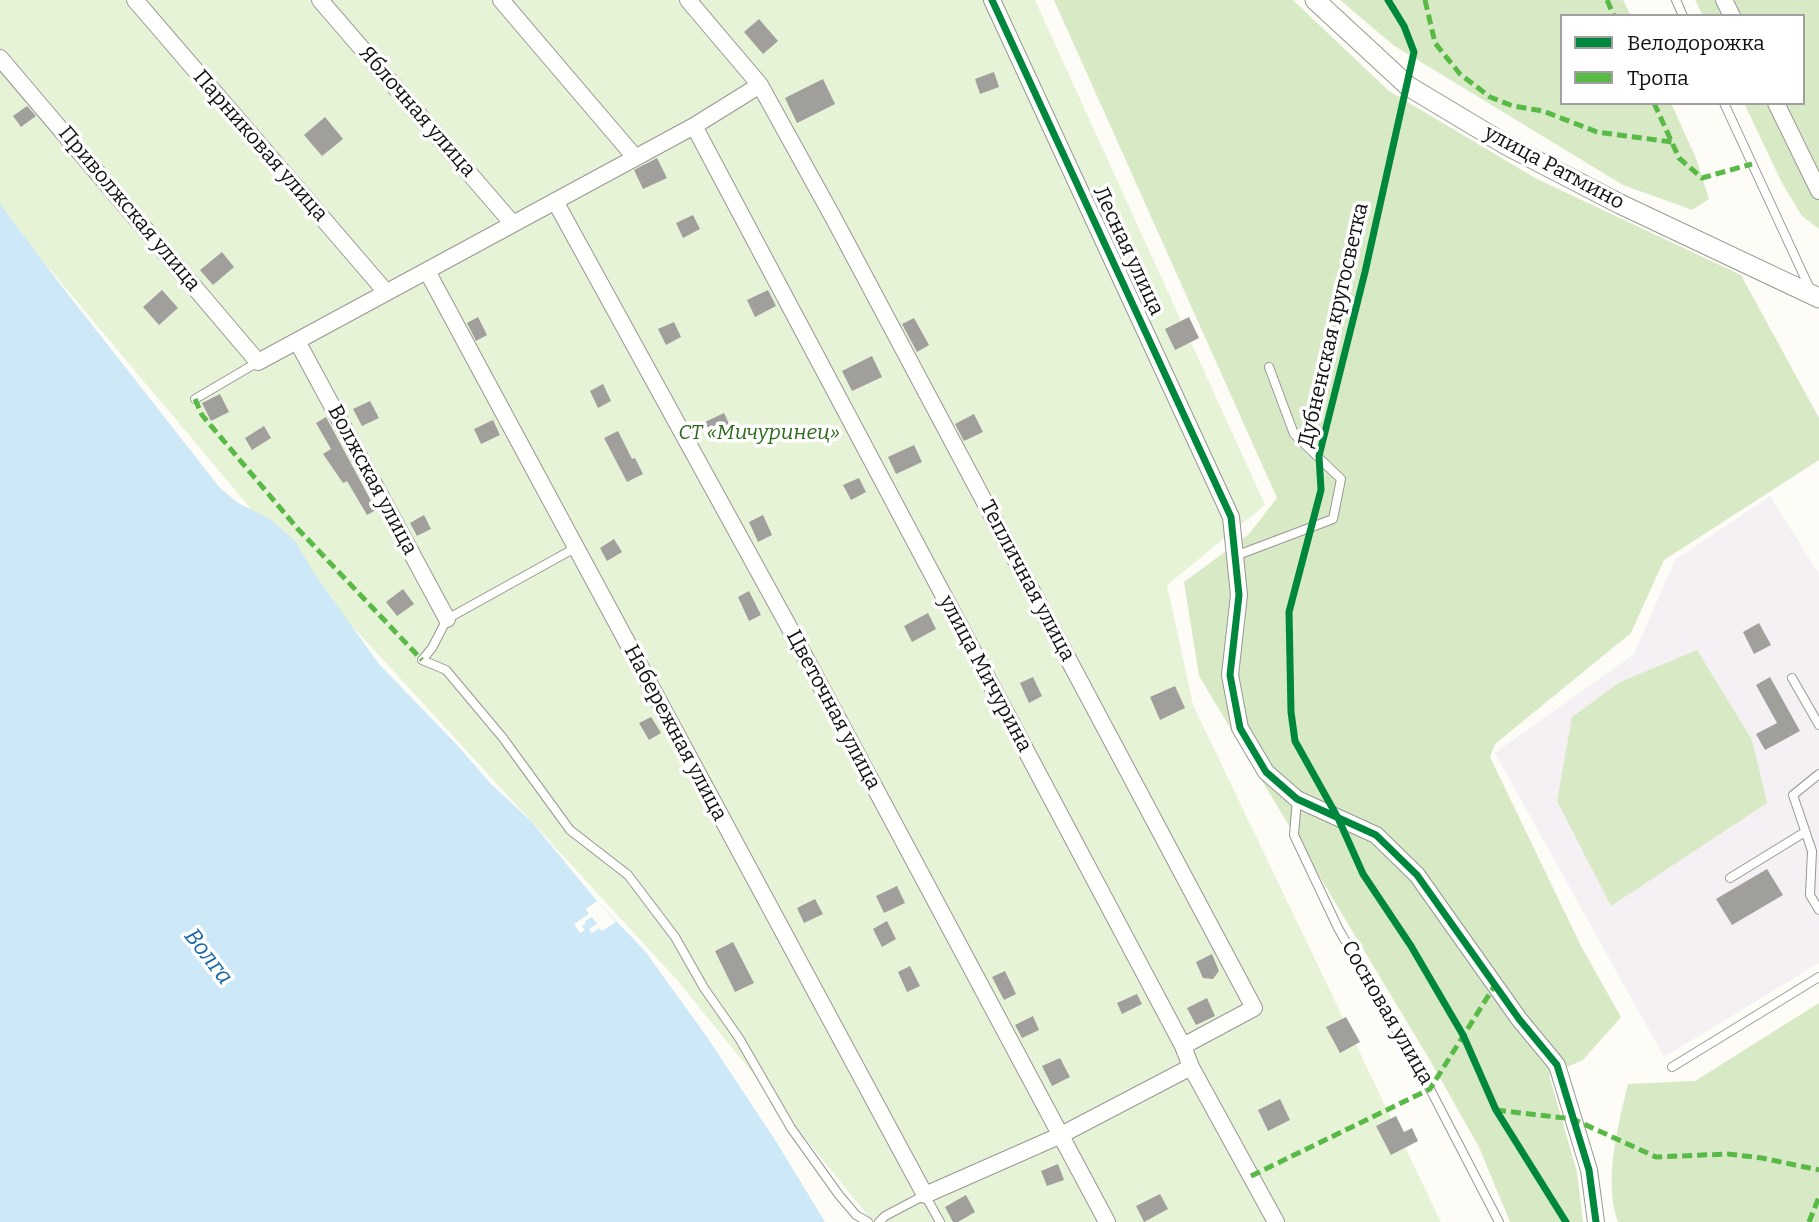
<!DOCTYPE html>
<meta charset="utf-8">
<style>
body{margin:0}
#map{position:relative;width:1819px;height:1222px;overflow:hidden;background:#fdfcf7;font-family:Bitter,serif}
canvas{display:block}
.legend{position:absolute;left:1560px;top:14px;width:245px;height:91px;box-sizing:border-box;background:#fff;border:2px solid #a0a0a0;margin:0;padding:9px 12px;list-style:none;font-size:21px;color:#111}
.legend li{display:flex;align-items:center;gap:14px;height:35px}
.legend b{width:35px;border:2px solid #a0a0a0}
</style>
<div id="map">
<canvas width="1819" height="1222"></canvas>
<ul class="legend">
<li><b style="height:9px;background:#00873e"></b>Велодорожка</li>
<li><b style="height:9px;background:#58b947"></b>Тропа</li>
</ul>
</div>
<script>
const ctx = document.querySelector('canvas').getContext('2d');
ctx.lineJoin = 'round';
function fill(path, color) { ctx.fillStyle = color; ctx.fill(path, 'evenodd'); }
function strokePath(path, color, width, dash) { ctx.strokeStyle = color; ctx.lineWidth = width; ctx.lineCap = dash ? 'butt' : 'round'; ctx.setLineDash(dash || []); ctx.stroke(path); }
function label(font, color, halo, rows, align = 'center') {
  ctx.font = font + ' Bitter,serif'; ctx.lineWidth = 7; ctx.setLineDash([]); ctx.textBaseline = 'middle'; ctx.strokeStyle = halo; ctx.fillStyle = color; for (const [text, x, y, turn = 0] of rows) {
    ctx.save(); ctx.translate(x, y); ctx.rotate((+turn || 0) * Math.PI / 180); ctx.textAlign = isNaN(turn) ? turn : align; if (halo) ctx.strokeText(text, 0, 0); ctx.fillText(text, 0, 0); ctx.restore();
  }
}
fill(new Path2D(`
 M1770 496 1819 574V963L1664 1057 1495 753 1634 654 1675 560Z`), '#f5f0f3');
fill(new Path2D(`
 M0 0H1035L1265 505 1167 585 1193 705 1441 1222H873L677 980 319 590 0 210Z`), '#e7f3d7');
fill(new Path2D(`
 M1054 0H1293L1389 91 1537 179 1741 275 1819 418V460L1664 560 1631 633 1495 744 1490 757 1582 948 1621 1017 1583 1060 1549 1075 1577 1172 1583 1222H1510L1479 1147 1428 1057 1199 676 1184 582 1249 534 1277 498Z
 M1340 0H1623L1631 16H1562V103H1671L1696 158 1709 199 1692 210 1623 185 1393 45Z
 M1695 0H1819V229L1802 216 1782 183 1744 103H1803V16H1703Z
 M1697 650 1752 740 1767 803 1611 906 1557 801 1572 717 1620 682Z
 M1819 1003V1222H1618C1603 1181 1618 1126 1628 1084L1695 1081Z`), '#d8eac5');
fill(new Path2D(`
 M0 204 60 284 220 488 238 503 270 519 295 541 314 573 379 664 458 746 491 784 531 821 597 901 645 951 707 1037 777 1143 825 1222H0Z`), '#cde8f7');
fill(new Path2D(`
 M597 901 616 922 602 931 599 928 592 933 589 929 597 924 592 917 585 921 586 923 582 926 585 930 580 933 574 924 589 914 586 909Z`), '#fdfcf7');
fill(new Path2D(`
 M759 19 778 41 763 54 744 32Z
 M994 72 999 87 980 94 975 79Z
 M823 79 835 104 797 123 785 98Z
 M27 106 36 116 21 127 13 116Z
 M325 117 343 139 322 156 304 135Z
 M657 158 667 178 643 189 634 170Z
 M693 215 700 229 683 238 676 223Z
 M222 252 234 267 213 285 200 270Z
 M162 290 178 308 159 325 143 307Z
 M768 290 776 306 755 317 747 300Z
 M478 317 487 335 476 341 467 323Z
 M1189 317 1199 338 1175 350 1165 329Z
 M914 318 929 345 917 352 902 324Z
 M674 322 681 337 666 345 658 329Z
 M872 356 882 377 852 391 842 371Z
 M603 384 611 401 598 408 590 391Z
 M220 394 229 412 211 421 202 403Z
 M370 401 379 418 362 426 353 409Z
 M724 413 730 426 712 435 705 422Z
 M974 414 983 432 964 441 955 424Z
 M326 417 376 510 367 515 347 481 343 483 323 454 331 449 316 423Z
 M493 420 500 435 481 444 474 429Z
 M264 426 271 438 252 450 245 438Z
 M618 431 632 459 635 458 643 474 627 482 604 438Z
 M914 445 922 462 896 474 888 457Z
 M859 478 866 492 851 500 843 485Z
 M424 515 431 529 417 536 410 523Z
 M763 515 772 535 758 542 749 522Z
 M614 539 622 552 607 561 600 548Z
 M403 589 414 604 397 616 386 602Z
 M749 591 761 615 749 621 738 597Z
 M928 613 936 629 912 642 904 626Z
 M1759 623 1771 645 1754 654 1743 632Z
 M1033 677 1042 696 1029 703 1020 683Z
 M1770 677 1800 731 1765 750 1756 734 1777 723 1756 685Z
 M1175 686 1185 708 1160 720 1150 697Z
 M651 717 661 733 649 740 639 723Z
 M1767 869 1783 895 1732 925 1716 899Z
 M897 886 905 903 884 913 876 896Z
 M815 899 823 914 804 923 797 908Z
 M887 921 896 939 882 947 873 929Z
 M733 942 754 983 735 992 715 951Z
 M1212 954 1219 971 1213 979 1203 978 1196 962Z
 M910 966 920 986 907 992 898 972Z
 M1005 971 1016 994 1004 1000 992 977Z
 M1137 994 1142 1004 1122 1014 1117 1003Z
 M1207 998 1215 1016 1196 1025 1187 1008Z
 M1033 1016 1039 1030 1022 1038 1015 1025Z
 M1346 1017 1360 1042 1340 1053 1326 1027Z
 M1060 1058 1070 1077 1052 1086 1042 1066Z
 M1280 1099 1290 1120 1268 1131 1258 1110Z
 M1396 1116 1404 1132 1412 1128 1418 1141 1391 1155 1376 1126Z
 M1058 1164 1064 1180 1047 1186 1041 1171Z
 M1160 1194 1168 1209 1144 1222 1136 1206Z
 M966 1195 975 1212 958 1222H953L945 1207Z`), '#a19f9c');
const service = new Path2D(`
 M1676 0 1683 16
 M1724 103 1810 289
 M195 399 258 362
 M575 548 447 619 432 648 422 660 446 670 503 738 570 830 628 875 675 937 704 988 739 1038 791 1128 839 1195 856 1215 868 1222
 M1235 556 1333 519 1341 479 1294 434 1269 367
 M1792 678 1819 725
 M1819 774 1793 795 1812 851 1810 895 1819 910
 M1297 799 1294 835 1338 928 1430 1089 1499 1222
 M1730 878 1805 832
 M1672 1067 1819 977
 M879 1222 885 1216 925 1195 940 1222`);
const minor = new Path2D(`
 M135 0 386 292
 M320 0 513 224
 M501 0 634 156
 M688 0 760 85 834 219 1254 1008 1183 1046
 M992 0 1231 517 1239 595 1230 675 1240 728 1266 772 1297 799 1376 835 1417 875 1519 1019 1557 1065 1589 1170 1596 1222
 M1724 0 1732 16
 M0 58 258 362 694 126 760 85
 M1776 103 1819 191
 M694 126 1183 1046 1191 1067 1276 1222
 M555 201 789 627 1107 1222
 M427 271 925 1195 1059 1136 1191 1067
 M297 341 447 619`);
const tertiary = new Path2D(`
 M1315 0 1408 86 1508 146 1620 204 1819 298`);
strokePath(service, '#979795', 10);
strokePath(minor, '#979795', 18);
strokePath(tertiary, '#979795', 21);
strokePath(service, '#fffffe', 8);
strokePath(minor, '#fffffe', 16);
strokePath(tertiary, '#fffffe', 19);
strokePath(new Path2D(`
 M1425 0 1435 43 1460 74 1490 97 1513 106 1543 111 1597 132 1672 142
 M1607 0 1614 16
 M1654 103 1679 158 1702 178 1752 164
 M195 399 202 415 297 528 422 660
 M1496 1110 1573 1119 1656 1157 1728 1154 1762 1158 1819 1170
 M1251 1176 1430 1089 1495 985
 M1809 1222 1819 1197`), '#58b947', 5, [10, 5]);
strokePath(new Path2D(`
 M992 0 1231 517 1239 595 1230 675 1240 728 1266 772 1297 799 1376 835 1417 875 1519 1019 1557 1065 1589 1170 1596 1222
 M1388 0 1404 26 1414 52 1365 272 1319 456 1321 490 1289 612 1291 712 1295 741 1338 818 1363 874 1411 946 1463 1035 1496 1110 1566 1222`), '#00873e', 7);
label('21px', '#111', '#fff', [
 ["Яблочная улица",417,112,49],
 ["Парниковая улица",260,146,49],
 ["улица Ратмино",1554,168,28],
 ["Приволжская улица",129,209,50],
 ["Лесная улица",1128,251,65],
 ["Дубненская кругосветка",1334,325,-77],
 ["Волжская улица",372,480,62],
 ["Тепличная улица",1027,581,62],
 ["улица Мичурина",985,674,62],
 ["Цветочная улица",833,710,62],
 ["Набережная улица",675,733,62],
 ["Сосновая улица",1387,1013,60]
]);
label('italic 21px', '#2f6b1f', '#fff', [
 ["СТ «Мичуринец»",759,433]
]);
label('italic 23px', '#1768a6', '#fff', [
 ["Волга",208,957,52]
]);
</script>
